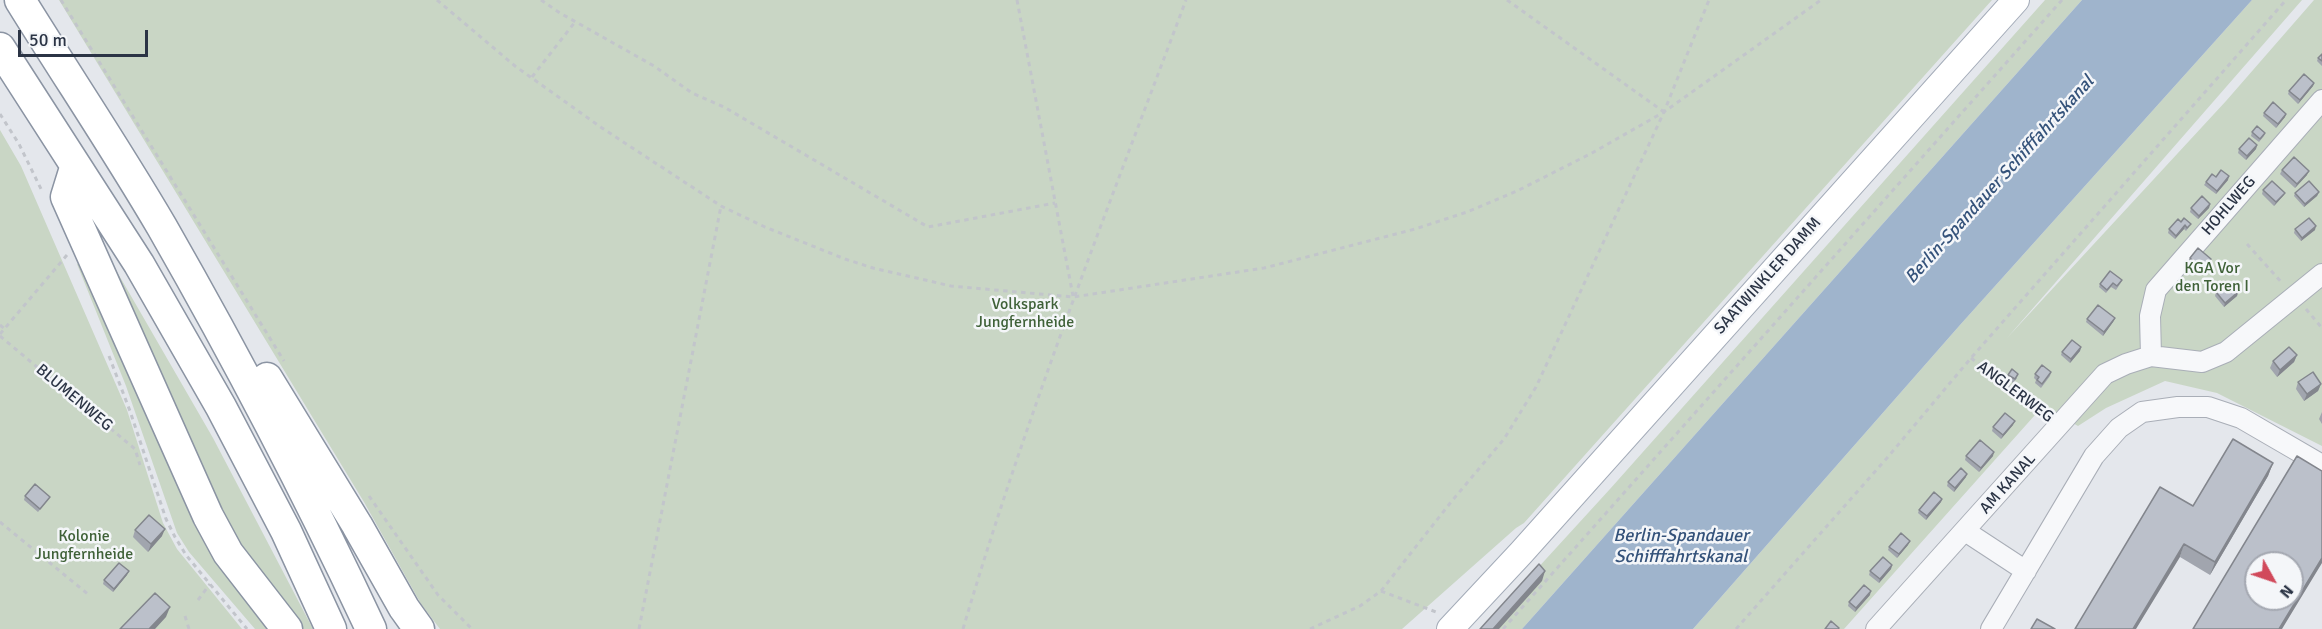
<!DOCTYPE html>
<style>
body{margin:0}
#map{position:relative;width:2322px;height:629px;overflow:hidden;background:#e4e7ec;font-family:Signika,sans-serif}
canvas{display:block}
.north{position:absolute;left:2244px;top:551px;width:60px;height:60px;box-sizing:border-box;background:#f4f6f9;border:2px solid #a4a8b1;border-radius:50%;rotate:130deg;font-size:16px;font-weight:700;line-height:24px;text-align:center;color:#2b3445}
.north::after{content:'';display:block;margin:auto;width:21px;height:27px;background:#d1495b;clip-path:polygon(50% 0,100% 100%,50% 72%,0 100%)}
.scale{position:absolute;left:18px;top:30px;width:130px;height:27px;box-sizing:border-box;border:3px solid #2b3445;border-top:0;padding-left:8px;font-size:18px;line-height:21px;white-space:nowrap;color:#2b3445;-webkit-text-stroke:4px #f4f6f9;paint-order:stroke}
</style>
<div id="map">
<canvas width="2322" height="629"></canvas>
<div class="north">N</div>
<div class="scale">50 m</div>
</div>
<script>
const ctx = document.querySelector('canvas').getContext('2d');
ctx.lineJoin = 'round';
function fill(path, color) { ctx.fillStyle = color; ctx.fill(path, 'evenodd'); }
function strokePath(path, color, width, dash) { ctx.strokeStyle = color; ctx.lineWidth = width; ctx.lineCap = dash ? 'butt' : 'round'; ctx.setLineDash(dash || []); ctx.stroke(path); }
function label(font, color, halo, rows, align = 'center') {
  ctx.font = font + ' Signika,sans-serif'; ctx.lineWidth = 5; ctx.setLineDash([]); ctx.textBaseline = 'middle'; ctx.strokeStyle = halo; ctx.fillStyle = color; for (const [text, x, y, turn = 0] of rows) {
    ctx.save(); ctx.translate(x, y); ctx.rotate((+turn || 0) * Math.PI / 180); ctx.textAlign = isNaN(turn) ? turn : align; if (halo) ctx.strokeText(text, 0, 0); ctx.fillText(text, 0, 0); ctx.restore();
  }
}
fill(new Path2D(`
 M59 0H1992L1524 523 1516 528 1402 629H440L421 604 364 502Z
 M2045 0H2082L1522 629H1482L1610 489Z
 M2252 0H2302L2007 338 2226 101 2314 0H2322V446L2217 393 2165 381 2106 408 2078 426 2043 406 1844 629H1693L1960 325Z
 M0 130 21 166 127 410 163 523 177 549 242 629H0Z
 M105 251 213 438 313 629H255L189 552 177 533 126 386 77 264Z`), '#c9d6c5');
fill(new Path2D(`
 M2082 0H2252L1960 325 1693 629H1522Z`), '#9fb4cc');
const minor = new Path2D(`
 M2151 356 2150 316 2156 290 2322 100
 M1965 531 2026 571
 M1876 629 2105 374 2126 364 2151 356 2202 362 2226 352 2322 274
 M1991 629 2094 456 2119 428 2142 412 2178 407H2208L2241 418 2322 465`);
const major = new Path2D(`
 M1450 629 1521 553 2016 0`);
const highway = new Path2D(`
 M20 0C67 76 117 150 162 227 237 358 307 492 371 629
 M0 48 139 264 221 407 286 531 331 629
 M75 168 66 197 208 516 228 553 287 629
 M267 378 357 525 404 608 419 629`);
strokePath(minor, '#a9aeb7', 22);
strokePath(major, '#a3abb8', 28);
strokePath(highway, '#8b94a3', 33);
strokePath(new Path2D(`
 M61 0 284 361
 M437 0 515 66 602 128 721 206 765 227 845 259 873 268 951 286 1073 297 1264 268 1415 229 1467 212 1517 191 1592 153 1664 112 1821 0
 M541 0 560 13 654 66 692 93 724 107 928 227 1055 203
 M1017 0 1073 296
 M1507 0 1664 112
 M532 77 575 22
 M0 114 19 144 42 191
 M2247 244 2283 284
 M2306 309 2322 328
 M0 325 5 329
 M0 334 67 255
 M0 336 135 449 140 465
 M109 356 130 411 166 519 175 537 186 555 247 629
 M1971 358 2046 415
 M369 496 438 595 472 629
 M0 522 89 595
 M1381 591 1436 612
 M198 600 210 584
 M185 616 189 629
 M639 629 721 206
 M963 629C1026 415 1108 208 1186 0
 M1310 629 1360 606 1381 591 1451 502 1504 439 1536 387 1664 112 1709 0
 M1503 629 2062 0
 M1736 629 1887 458 1971 358 2286 0`), '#c2c5cb', 3, [4.5, 4.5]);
strokePath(minor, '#f7f8fa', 20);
strokePath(major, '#fff', 26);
strokePath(highway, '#fff', 30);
fill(new Path2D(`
 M2322 54V66L2317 61 2318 58Z
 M2314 83 2313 86 2298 104 2288 94 2289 91Z
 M2264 113 2285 117 2276 128 2263 116Z
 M2252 132 2265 133 2264 136 2259 142 2251 136Z
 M2257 145 2256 149 2246 160 2238 153 2239 149Z
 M2282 170 2307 175 2295 188 2280 174Z
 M2228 180 2216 194 2204 185 2206 182Z
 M2263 190 2285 193 2283 196 2274 206 2262 194Z
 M2319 192 2317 196 2304 207 2294 196 2295 193Z
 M2210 204 2209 208 2198 219 2190 212 2191 208Z
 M2181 222 2189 227 2186 231 2184 229 2175 239 2168 233 2169 229Z
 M2295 229 2315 230 2301 241 2294 233Z
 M2190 258 2209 263 2201 273 2188 261Z
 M2122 280 2120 284 2116 290 2111 287 2106 293 2099 287 2100 284Z
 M2216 292H2238L2237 296 2224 307 2215 296Z
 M2115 318 2113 322 2103 336 2086 322 2087 319Z
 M2081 347 2080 351 2070 363 2061 355 2062 352Z
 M2297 355 2294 362 2277 377 2270 368 2273 361Z
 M2051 372 2050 376 2041 388 2035 383 2036 380 2034 378 2035 374Z
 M2008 375 2017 378 2013 383 2007 378Z
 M2298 382 2321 384 2318 391 2304 401 2296 389Z
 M2322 412V424L2319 419Z
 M2013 425 2001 439 1992 431 1993 427Z
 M1966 456H1993L1979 472 1965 460Z
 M2273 463 2268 476 2210 575 2180 557 2193 506Z
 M1966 477 1954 492 1947 486 1948 482Z
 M25 496 50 497 48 500 38 512 24 500Z
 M1942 499 1941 502 1926 520 1918 513 1919 510Z
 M135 530 162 536 148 552 133 537Z
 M1908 545 1897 558 1888 550 1889 547Z
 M1892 565 1891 569 1879 583 1869 575 1870 571Z
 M127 575 113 592 103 584 104 580Z
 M1870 595 1855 612 1848 606 1849 602Z`), '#a1a5ae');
fill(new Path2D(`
 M2314 83 2313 86 2298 104 2300 100Z
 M2286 114 2285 117 2276 128 2278 124Z
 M2257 145 2256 149 2246 160 2247 156Z
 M2309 171 2307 175 2295 188 2297 184Z
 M2229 176 2228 180 2216 194 2217 191Z
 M2319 192 2317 196 2304 207 2305 204Z
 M2285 193 2283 196 2274 206 2276 202Z
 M2210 204 2209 208 2198 219 2199 216Z
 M2185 225 2184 229 2175 239 2176 236Z
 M2316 226 2315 230 2301 241 2302 238Z
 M2211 259 2209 263 2201 273 2202 269Z
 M2238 292 2237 296 2224 307 2225 303Z
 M2115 318 2113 322 2103 336 2104 332Z
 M2081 347 2080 351 2070 363 2071 359Z
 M2297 355 2294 362 2277 377 2280 370Z
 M2321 384 2318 391 2304 401 2307 394Z
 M2015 421 2013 425 2001 439 2003 435Z
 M1994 452 1993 456 1979 472 1981 468Z
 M2273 463 2268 476 2210 575 2215 562Z
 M1967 474 1966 477 1954 492 1955 488Z
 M1942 499 1941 502 1926 520 1927 516Z
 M165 529 162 536 148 552 151 544Z
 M1910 541 1908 545 1897 558 1899 554Z
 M2184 544 2180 557 2136 629H2133Z
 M2322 558V563L2282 629H2279Z
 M1892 565 1891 569 1879 583 1880 579Z
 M129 571 127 575 113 592 114 589Z
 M1545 571 1542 581 1499 629H1493Z
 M1871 591 1870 595 1855 612 1856 608Z
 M170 607 166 617 155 629H149Z`), '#83868d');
const building = new Path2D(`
 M2322 54V61L2318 58Z
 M2304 74 2314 83 2300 100 2289 91Z
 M2273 102 2286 114 2278 124 2264 113Z
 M2257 126 2265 133 2260 139 2252 132Z
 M2249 138 2257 145 2247 156 2239 149Z
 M2294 157 2309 171 2297 184 2282 170Z
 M2221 170 2229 176 2217 191 2206 182 2212 174 2216 177Z
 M2272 181 2285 193 2276 202 2263 190Z
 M2309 181 2319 192 2305 204 2295 193Z
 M2202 196 2210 204 2199 216 2191 208Z
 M2184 218 2191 224 2187 228 2185 225 2176 236 2169 229 2178 219 2181 222Z
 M2309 218 2316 226 2302 238 2295 229Z
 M2198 248 2211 259 2202 269 2190 258Z
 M2110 271 2122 280 2117 286 2113 283 2107 290 2100 284Z
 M2229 282 2238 292 2225 303 2216 292Z
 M2098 305 2115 318 2104 332 2087 319Z
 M2072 340 2081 347 2071 359 2062 352Z
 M2289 347 2297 355 2280 370 2273 361Z
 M2042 365 2051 372 2042 384 2037 380 2039 377 2035 374Z
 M2012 369 2018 374 2015 379 2008 375Z
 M2313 372 2321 384 2307 394 2298 382Z
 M2005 413 2015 421 2003 435 1993 427Z
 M2233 439 2273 463 2215 562 2184 544 2133 629H2075L2160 487 2193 506Z
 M1980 440 1994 452 1981 468 1966 456Z
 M2297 456 2322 471V558L2279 629H2193ZM2256 563H2292V599H2256Z
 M1961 468 1967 474 1955 488 1948 482Z
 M35 484 50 497 40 509 25 496Z
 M1934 492 1942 499 1927 516 1919 510Z
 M149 515 165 529 151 544 135 530Z
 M1901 533 1910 541 1899 554 1889 547Z
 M1883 557 1892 565 1880 579 1870 571Z
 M119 563 129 571 114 589 104 580Z
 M1539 564 1545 571 1493 629H1480Z
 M1864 585 1871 591 1856 608 1849 602Z
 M155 593 170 607 149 629H120Z
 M2037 619 2055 629H2031Z
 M1831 621 1839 628 1838 629H1825Z`);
fill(building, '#bbc0ca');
strokePath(building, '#83868d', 1.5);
label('16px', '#2b3445', '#f4f6f9', [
 ["HOHLWEG",2229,206,-49],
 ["SAATWINKLER DAMM",1768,276,-48],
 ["ANGLERWEG",2015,392,37],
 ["BLUMENWEG",74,398,40],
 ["AM KANAL",2008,484,-48]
]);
label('16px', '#3f6138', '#f4f6f9', [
 ["KGA Vor",2212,269],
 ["den Toren I",2212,287],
 ["Volkspark",1025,305],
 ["Jungfernheide",1025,323],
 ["Kolonie",84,537],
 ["Jungfernheide",84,555]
]);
label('italic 18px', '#34527a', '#f4f6f9', [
 ["Berlin-Spandauer Schifffahrtskanal",2000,180,-48],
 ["Berlin-Spandauer",1681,536],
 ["Schifffahrtskanal",1681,557]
]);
</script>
